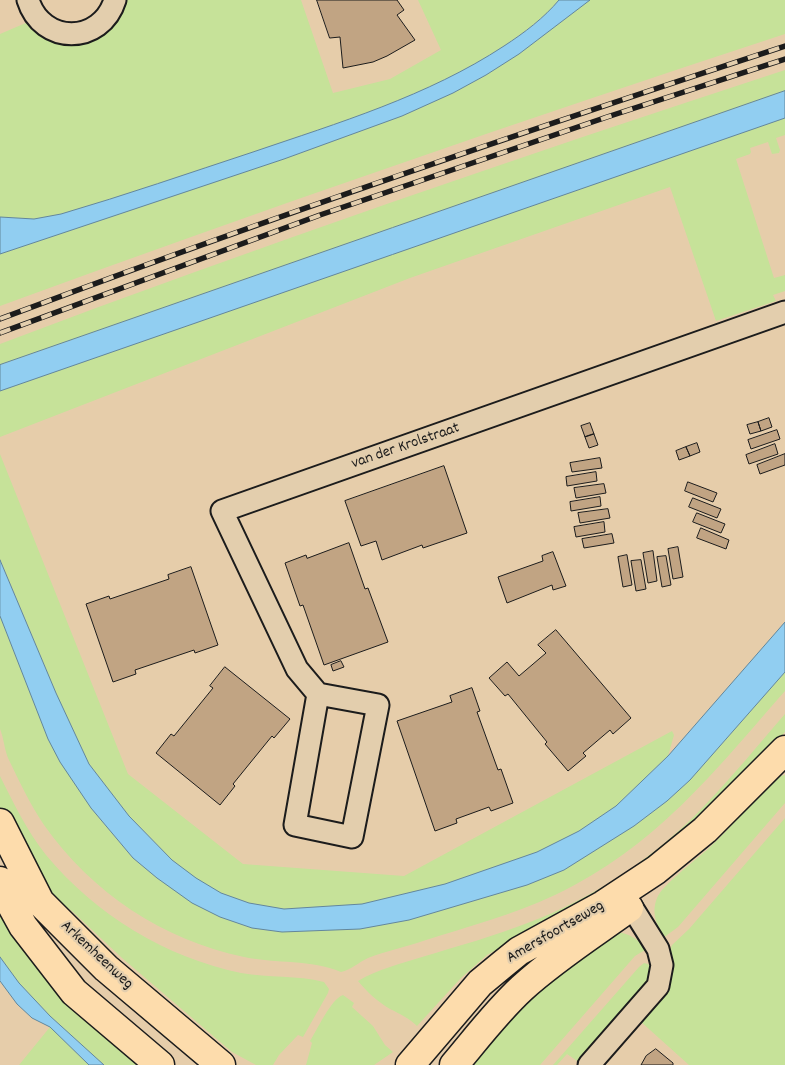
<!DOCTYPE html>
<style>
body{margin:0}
canvas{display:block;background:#e6cdaa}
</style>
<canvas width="785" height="1065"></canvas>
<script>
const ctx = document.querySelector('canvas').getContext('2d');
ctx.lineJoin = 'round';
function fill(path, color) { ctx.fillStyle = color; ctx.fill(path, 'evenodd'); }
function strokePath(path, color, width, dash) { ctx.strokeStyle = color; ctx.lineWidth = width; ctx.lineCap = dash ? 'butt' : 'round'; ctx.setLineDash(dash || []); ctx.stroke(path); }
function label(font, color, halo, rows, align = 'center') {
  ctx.font = font + ' Dekko,sans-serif'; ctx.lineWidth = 4.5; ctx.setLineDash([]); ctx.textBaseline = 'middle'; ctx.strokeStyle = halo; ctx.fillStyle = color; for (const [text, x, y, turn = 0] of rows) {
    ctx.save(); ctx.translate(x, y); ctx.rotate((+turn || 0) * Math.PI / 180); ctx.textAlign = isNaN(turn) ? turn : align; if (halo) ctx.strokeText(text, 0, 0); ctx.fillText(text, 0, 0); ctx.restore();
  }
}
fill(new Path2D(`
 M127 0H301L333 93 390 79 441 50 418 0H559C544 18 523 33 504 46 428 96 338 123 253 152 189 173 126 195 61 214L34 219 0 217V34L28 22 35 30 113 23Z
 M590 0H785V34C522 120 260 211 0 306V254L284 159 402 116 453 93 486 75 519 54Z
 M785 70V91L0 365V344C259 246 522 156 785 70Z
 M785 118V135L776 138 780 150 779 153 772 154 768 142 750 148 751 152 750 154 736 159 774 278 785 275V291L773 295 776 301 716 321 670 187 410 278 0 437V391Z
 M0 454 128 774 243 864 404 876 672 731 674 735 668 756 616 806 579 831 537 852 445 884 362 904 284 909 249 903 221 893 195 878 172 860 129 816 89 764 56 693 0 559Z
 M0 616 48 739 91 808 133 858 157 878 220 917 252 928 282 932 360 929 409 920 527 885 564 870 634 826 667 801 690 780 785 672V691C714 772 656 847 555 895 512 915 467 927 423 941 405 947 386 951 368 958 359 962 351 970 341 972 311 959 277 964 244 957 163 940 92 893 44 825 30 804 19 781 8 758 4 748 4 739 0 729Z
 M785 714V732L716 811 672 852 487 955 461 978 417 1026C409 1018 400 1014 390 1009 378 1002 366 991 358 981 378 969 400 964 422 957 458 946 495 936 530 922 596 897 657 856 705 805 733 776 759 744 785 714Z
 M785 775V803L678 927 663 938C657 925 651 913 657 898 662 885 696 860 709 848 731 827 751 804 771 780L776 777Z
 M0 776C14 804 27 831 46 855 96 915 165 957 241 973 269 978 297 975 324 982L329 989 328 993 303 1037 298 1035 279 1055 273 1065H256L232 1052 122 958 73 912 47 892 11 832 0 809Z
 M785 818V1065H689L640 1021 672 945 689 929Z
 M0 898 146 1065H104L50 1016 19 983 0 957Z
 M615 932C628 933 639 938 645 950L635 956 540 1065H471L531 995Z
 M644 963 648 964 651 967 649 982 580 1063 567 1054 557 1065H553L639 967Z
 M343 995 354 1003 352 1007 373 1026 385 1045 393 1052 374 1065H306L312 1043 310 1041C317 1030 331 999 343 995Z
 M50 1027 89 1065H19Z`), '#c6e299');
const water = new Path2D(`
 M559 0H590L519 54 486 75 453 93 402 116 284 159 0 254V217L34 219 61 214C126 195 189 173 253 152 338 123 428 96 504 46 524 33 544 18 559 0Z
 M785 91V118L0 391V365Z
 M0 560 56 693 89 764 129 816 172 860 196 878 221 893 249 903 284 909 362 904 445 884 537 852 579 831 616 806 668 756 785 622V672L690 780 667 801 634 826 564 870 527 885 409 920 360 929 282 932 252 928 220 917 192 903 157 878 133 858 91 808 60 762 48 739 0 616Z
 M0 957 19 983 50 1016 104 1065H89L50 1027 32 1018 17 1004 0 981Z`);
fill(water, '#91cef1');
strokePath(water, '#62879c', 1);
const building = new Path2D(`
 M317 0H397L404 10 397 15 415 40 387 56 373 62 343 68 340 37 330 38Z
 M769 418 772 427 761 431 758 422Z
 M758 422 761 431 750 434 747 425Z
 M590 423 594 434 585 437 581 426Z
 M777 430 780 439 751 449 748 440Z
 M594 434 598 445 589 448 585 437Z
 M697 443 700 452 690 456 686 447Z
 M775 444 778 454 749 464 746 455Z
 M686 447 690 456 679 460 676 451Z
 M785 454V465L760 474 757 465Z
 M600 458 602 468 572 472 570 463Z
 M444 466 467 533 423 548 422 545 382 560 376 541 361 546 345 501Z
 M596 472 597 481 567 486 566 477Z
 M688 482 717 493 713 502 685 491Z
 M604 484 606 493 576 498 574 488Z
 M600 497 601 506 571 511 570 502Z
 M693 498 721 509 717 518 689 507Z
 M608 509 610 518 580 523 578 513Z
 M697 513 725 524 721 533 693 522Z
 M604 522 605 532 576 537 574 527Z
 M701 528 729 540 726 549 697 538Z
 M612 534 614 543 584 548 582 539Z
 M349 543 365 589 368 588 388 642 324 665 303 605 300 606 285 563 306 555 307 558Z
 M678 547 683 577 673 579 668 549Z
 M653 551 657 581 648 583 643 553Z
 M553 552 566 586 553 590 552 585 507 603 498 577 543 561 542 556Z
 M627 555 632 585 623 587 618 557Z
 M666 556 671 585 662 587 657 557Z
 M641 560 646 589 636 591 631 561Z
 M191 567 218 645 195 653 194 650 135 670 136 674 113 682 86 604 109 596 110 599 169 579 168 575Z
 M556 630 631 718 613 734 610 730 583 753 586 756 568 771 545 744 547 742 508 694 505 696 489 678 507 662 519 676 546 653 538 645Z
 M341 661 344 667 333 671 331 665Z
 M225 667 290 719 274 738 272 736 233 784 235 786 220 805 156 753 171 734 174 736 213 688 210 686Z
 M472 688 480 711 477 712 498 770 501 769 513 803 491 811 489 807 456 819 457 823 435 831 397 721 452 702 450 696Z
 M656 1049 673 1063V1065H641L646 1056Z`);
fill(building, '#c1a483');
strokePath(building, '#1c1c1c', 1);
const minor = new Path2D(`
 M28 0C42 45 101 45 115 0
 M318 694 295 825 352 837 378 705 318 694 297 669 222 511 785 312
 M589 1065 658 986 662 965 658 949 623 893`);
const major = new Path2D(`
 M0 823 40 902 106 968 221 1065
 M0 881 7 897 23 926 74 992 160 1065
 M410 1065 480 983 503 964 519 951 603 905 656 870 705 830 785 750
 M454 1065C476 1039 497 1011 522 988 555 958 593 934 629 908`);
strokePath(minor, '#1c1c1c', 25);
strokePath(major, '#1c1c1c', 31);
strokePath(minor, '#e3cead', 21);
strokePath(major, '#fddcac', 28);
const rail = new Path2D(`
 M0 319C259 221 522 132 785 46
 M0 333 320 215 607 117 785 59`);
strokePath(rail, '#1c1c1c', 5.5);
strokePath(rail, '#e3cead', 4, [11]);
label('16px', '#1c1c1c', '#e3cead', [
 ["van der Krolstraat",406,447,-19],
 ["Amersfoortseweg",556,933,-30],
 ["Arkemheenweg",96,956,43]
]);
</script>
